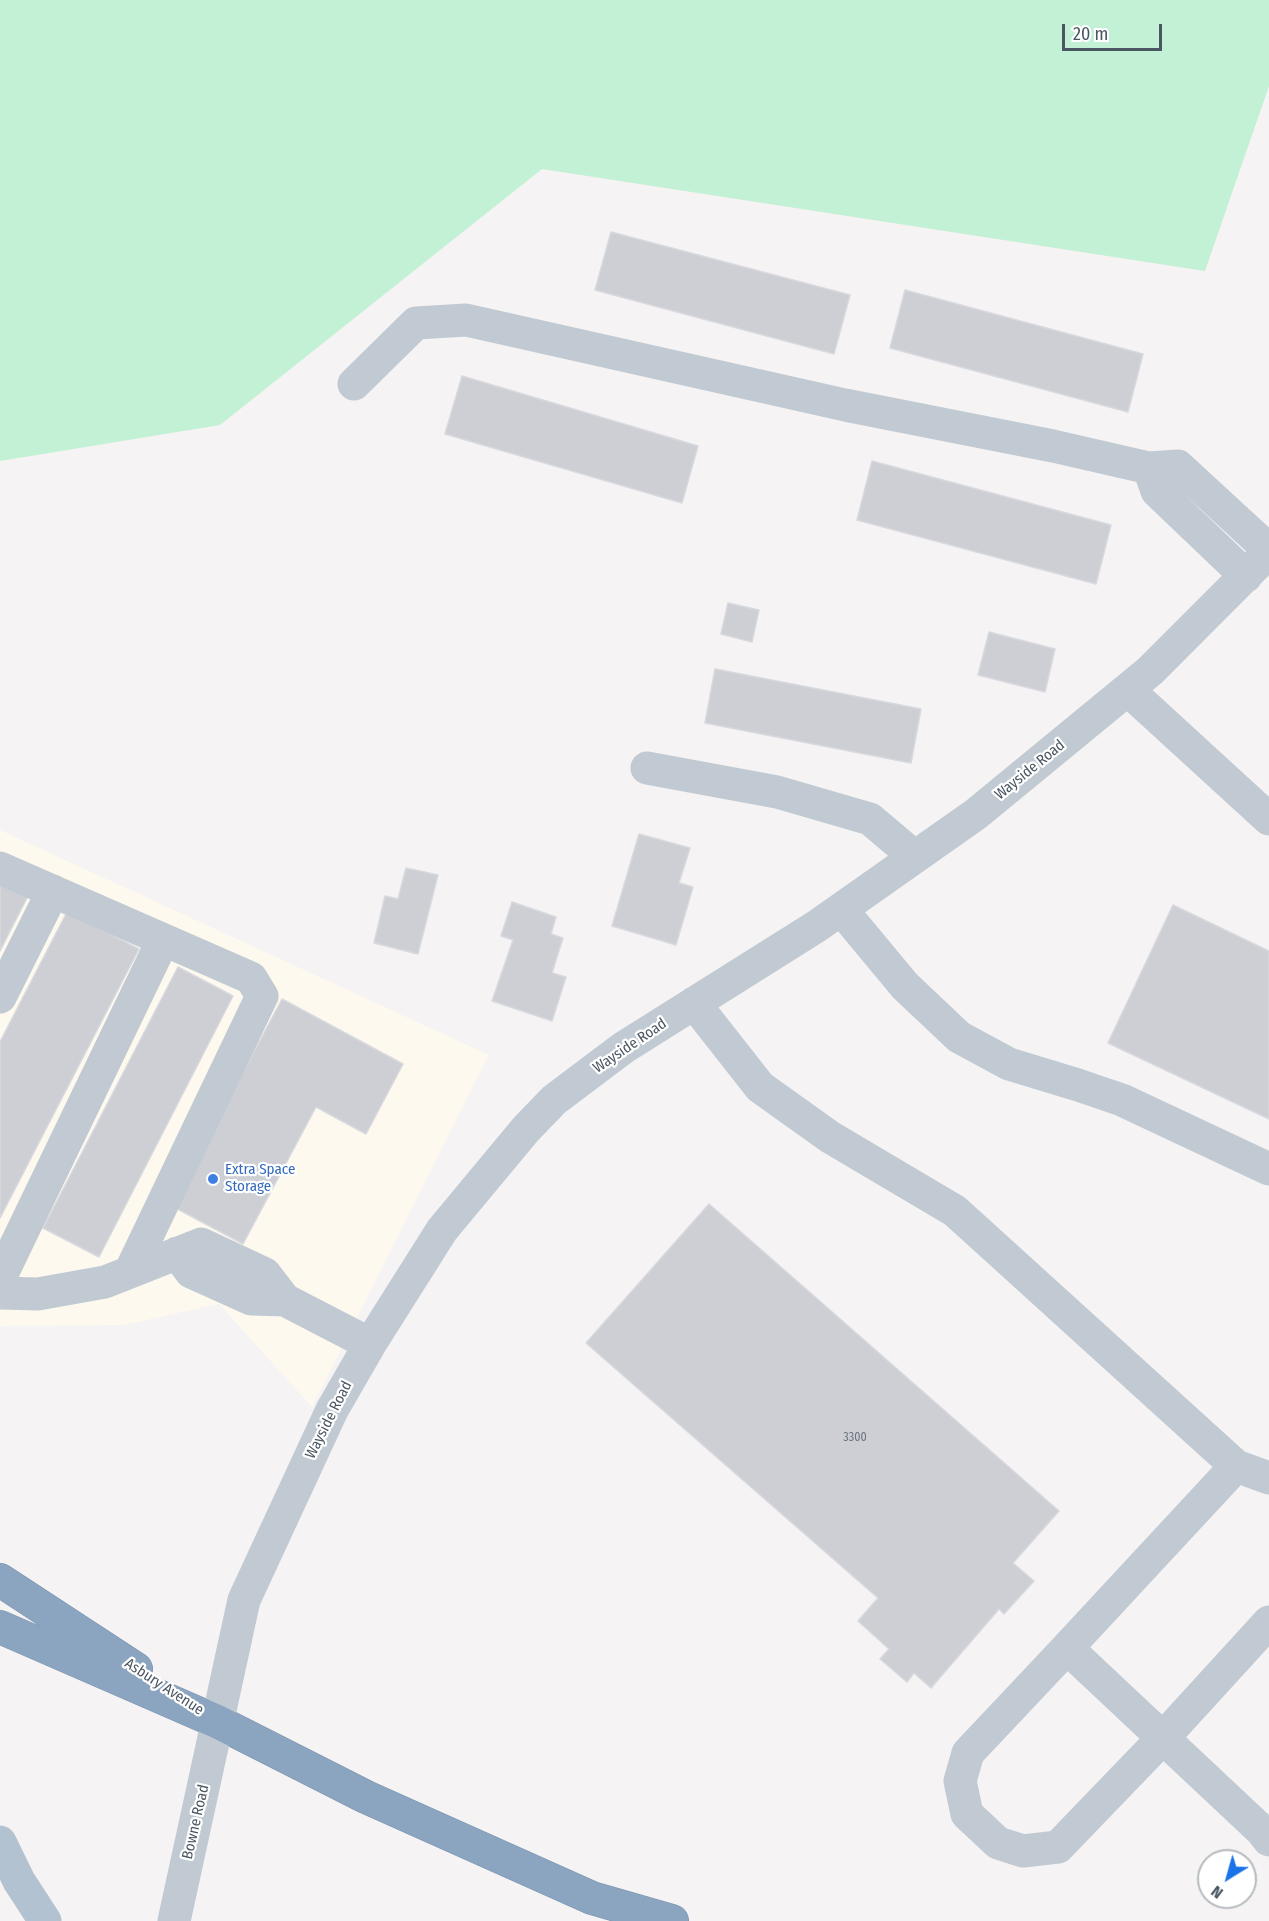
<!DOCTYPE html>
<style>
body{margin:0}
#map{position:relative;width:1269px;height:1921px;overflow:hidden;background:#f5f3f3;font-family:"Fira Sans Condensed",sans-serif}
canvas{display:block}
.north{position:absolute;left:1197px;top:1849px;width:60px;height:60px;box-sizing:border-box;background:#fff;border:2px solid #b7bbc0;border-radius:50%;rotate:217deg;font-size:16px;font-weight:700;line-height:24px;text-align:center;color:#4a5661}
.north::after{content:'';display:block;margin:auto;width:21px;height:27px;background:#1a73e8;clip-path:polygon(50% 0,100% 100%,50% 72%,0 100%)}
.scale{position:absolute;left:1062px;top:24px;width:100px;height:27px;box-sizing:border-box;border:3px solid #4a5661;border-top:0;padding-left:8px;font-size:18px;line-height:21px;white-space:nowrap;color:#4a5661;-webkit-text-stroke:4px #fff;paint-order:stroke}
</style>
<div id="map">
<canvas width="1269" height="1921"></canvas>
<div class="north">N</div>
<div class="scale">20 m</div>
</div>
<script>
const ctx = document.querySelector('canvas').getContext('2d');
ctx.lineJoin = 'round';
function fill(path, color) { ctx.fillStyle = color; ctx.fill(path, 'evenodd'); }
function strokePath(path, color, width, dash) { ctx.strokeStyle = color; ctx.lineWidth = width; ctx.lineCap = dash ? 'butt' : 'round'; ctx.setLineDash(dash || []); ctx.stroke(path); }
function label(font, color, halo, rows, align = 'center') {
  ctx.font = font + ' "Fira Sans Condensed",sans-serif'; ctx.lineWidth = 4.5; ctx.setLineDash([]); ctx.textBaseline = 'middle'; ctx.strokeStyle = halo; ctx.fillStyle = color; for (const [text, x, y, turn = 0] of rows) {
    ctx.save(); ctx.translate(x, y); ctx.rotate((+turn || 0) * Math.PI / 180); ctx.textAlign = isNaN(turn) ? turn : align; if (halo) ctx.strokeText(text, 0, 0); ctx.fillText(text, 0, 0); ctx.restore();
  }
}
fill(new Path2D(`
 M0 830 489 1055 312 1407 219 1304 124 1325 0 1326Z`), '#fdf9ef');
fill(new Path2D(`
 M0 0H1269V86L1205 271 542 169 220 425 0 461Z`), '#c3f1d5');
const building = new Path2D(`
 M611 232 850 295 834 354 595 290Z
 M905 290 1143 354 1128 412 890 348Z
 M462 376 698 446 682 503 445 434Z
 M872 461 1111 525 1096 584 857 520Z
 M728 603 759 610 752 642 721 634Z
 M989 632 1055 649 1045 692 978 675Z
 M715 669 921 709 911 763 705 723Z
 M639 834 690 848 679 883 693 887 676 945 612 926Z
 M406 868 438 875 418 954 374 943 385 896 398 899Z
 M0 879 29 894 0 951Z
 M512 902 556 917 551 934 563 938 552 973 566 977 552 1021 492 1001 513 940 501 936Z
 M1173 905 1269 951V1119L1108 1043Z
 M67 912 139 949 0 1218V1042Z
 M178 967 233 996 99 1257 43 1228Z
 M282 999 403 1064 366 1134 316 1107 243 1244 172 1206Z
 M709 1204 1059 1511 1013 1563 1034 1581 1004 1614 999 1609 931 1688 914 1673 907 1682 880 1659 889 1649 858 1621 878 1598 586 1343Z`);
fill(building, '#cdcfd5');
strokePath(building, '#d7d9de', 1.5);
const highway = new Path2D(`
 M0 1580 136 1669
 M0 1627 218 1722 366 1797 592 1898 672 1921`);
strokePath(highway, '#7690ad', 34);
strokePath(new Path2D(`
 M354 384 416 323 466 320 845 405 1053 446 1149 468
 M1246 576 1157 491 1149 468 1178 466 1269 550
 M1128 690 1269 819
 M647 768 777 792 870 819 915 857
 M0 868 251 978 262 996 130 1272
 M841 909 905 986 959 1037 1009 1064 1078 1085 1122 1100 1269 1169
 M0 997 53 891
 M694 1003 760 1087 830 1137 955 1211 1236 1466 1067 1648 1262 1831 1269 1840
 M177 1253 191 1272 251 1299 285 1300 370 1344
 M0 1278 163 940
 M0 1293 38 1294 105 1282 201 1244 265 1274 285 1300
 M1236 1466 1269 1478
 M1067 1648 968 1753 960 1781 967 1814 998 1843 1023 1851 1058 1847 1163 1738 1269 1622
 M174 1921 244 1600 332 1410 370 1344 442 1230 526 1129 554 1100 623 1048 817 926 976 814 1150 671 1269 552`), '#c1cad2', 33);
strokePath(new Path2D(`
 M0 1842 19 1881 45 1921`), '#b3c2d1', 33);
strokePath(highway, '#8ba5c1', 33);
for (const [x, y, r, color] of [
 [213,1179,6,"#3f7fe0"]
]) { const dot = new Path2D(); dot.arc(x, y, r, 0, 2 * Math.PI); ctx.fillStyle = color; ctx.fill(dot); strokePath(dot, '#fff', 2); }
label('12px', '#6b747e', null, [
 ["3300",855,1438]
]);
label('15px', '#4a5661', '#fff', [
 ["Wayside Road",1030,770,-39],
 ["Wayside Road",630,1046,-34],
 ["Wayside Road",329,1420,-63],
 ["Asbury Avenue",164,1687,33],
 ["Bowne Road",196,1822,-77]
]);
label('15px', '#366cbe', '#fff', [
 ["Extra Space",225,1170],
 ["Storage",225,1187]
], 'left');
</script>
